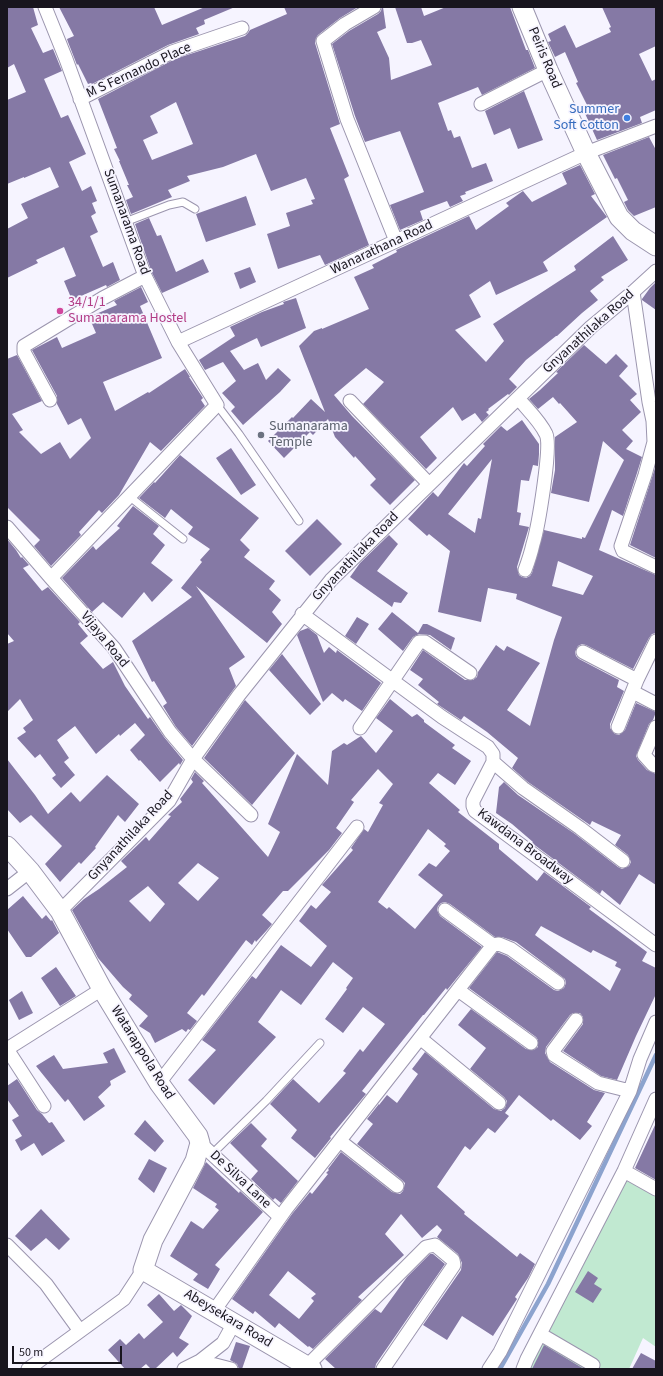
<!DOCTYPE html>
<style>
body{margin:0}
#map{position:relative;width:663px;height:1376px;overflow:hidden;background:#f6f4ff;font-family:"Source Sans 3",sans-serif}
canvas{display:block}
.frame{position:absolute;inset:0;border:8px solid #18151e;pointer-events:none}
.scale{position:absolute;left:12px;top:1346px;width:110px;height:18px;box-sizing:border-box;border:2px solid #18151e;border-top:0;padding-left:5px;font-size:12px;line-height:14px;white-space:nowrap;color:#18151e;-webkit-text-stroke:3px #f6f4ff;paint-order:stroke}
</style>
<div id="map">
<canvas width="663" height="1376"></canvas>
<div class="frame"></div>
<div class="scale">50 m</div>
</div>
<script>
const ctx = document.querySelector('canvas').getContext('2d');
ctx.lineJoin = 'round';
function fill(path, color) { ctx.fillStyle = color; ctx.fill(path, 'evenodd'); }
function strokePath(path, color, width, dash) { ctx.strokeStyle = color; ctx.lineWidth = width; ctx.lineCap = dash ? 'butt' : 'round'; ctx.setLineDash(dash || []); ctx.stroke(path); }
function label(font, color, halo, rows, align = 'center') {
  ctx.font = font + ' "Source Sans 3",sans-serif'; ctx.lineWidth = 3.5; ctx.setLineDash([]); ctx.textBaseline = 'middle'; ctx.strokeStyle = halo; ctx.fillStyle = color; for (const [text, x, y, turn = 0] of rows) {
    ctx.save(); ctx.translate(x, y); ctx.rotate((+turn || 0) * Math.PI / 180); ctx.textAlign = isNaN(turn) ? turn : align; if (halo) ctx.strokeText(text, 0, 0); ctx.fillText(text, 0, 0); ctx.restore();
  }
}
fill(new Path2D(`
 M624 1179 656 1197V1347L643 1338 629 1369H526Z`), '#c1e9d1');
strokePath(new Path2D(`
 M500 1369 548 1284 656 1055`), '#8ca3ce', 4.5);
fill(new Path2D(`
 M7 7H33L38 25 31 28 43 53 53 49 62 71 44 79 61 118 68 115 86 154 69 162 82 191 91 186 97 201 92 203 96 213 91 216 98 232 90 236 103 267 113 262 120 280 107 287 106 285 72 300 64 281 76 276 64 247 36 260 38 263 7 278V229L28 218 21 204 59 187 50 167 24 178V177L7 184V100L26 92 14 64 7 68Z
 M59 7H154L162 25 205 7H235L204 20 205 24 196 28 199 34 168 45 92 84 91 83 88 84 78 64 77 65 68 42 67 39 74 36Z
 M284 7H358L340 18 318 35 316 38 315 43 340 124 330 128 349 176 344 179 369 245 325 265 320 255 278 269 267 234 290 226 286 213 313 204 311 200 315 199 306 178 271 191 256 154 223 167 187 176 190 181 168 190 172 197 131 214 126 200 133 197 127 185H129L119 161H120L114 149 117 148 98 99 175 59 245 36 248 33 250 30 287 14ZM176 102 193 144 152 160 143 140 158 133 150 116Z
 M382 7H383L386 28 377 32 389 58 391 80 432 65 421 40 412 43H407L395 7H421L424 16 446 7H510L526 50H528L535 68 482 95 478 87 438 103 448 131 451 130 454 138 460 136 472 168 486 163 493 181 465 192 466 194 460 196 463 201 450 207 447 201 420 211 423 220 400 230 390 205 424 192 400 131 365 142 355 116 332 44 349 31 378 14 381 11Z
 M602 7H656V46L639 54 652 81 656 79V110L640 117 642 123 597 140 583 109 588 107 576 83 578 82 565 52 555 57 548 42 551 41 548 34 565 25 576 48 611 32 609 28 611 27Z
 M524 91 543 140 518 149 510 128 494 135 485 111Z
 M649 137 656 150V207L634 216 628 210 624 202 628 200 617 178 615 179 603 155Z
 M580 165 595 194 591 196 607 217 543 262 548 271 496 295 490 281 469 295 481 317 455 330 486 362 504 341 493 324 576 270 574 266 613 236 628 260 601 277 604 280 590 291 598 300 582 313 557 336H556L526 360 509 379 517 387 509 395 508 394 488 409 489 410 486 412 489 415 482 422 475 413 462 421 453 407 420 437 437 458 426 469 363 404 384 382 366 368 334 395 352 416 415 480 390 505 370 485 376 479 355 456 354 458 335 437 328 419 313 435 310 432 284 458 268 441 292 417 293 418 311 399 325 412 299 346 314 331 322 328V329L369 309 354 277 374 268 372 265 397 252 396 250 403 247 469 216 476 230 509 206 506 203 523 191 532 202 567 184 562 173Z
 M246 196 256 225 206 242 196 214Z
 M149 218 157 236 161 235 176 272 203 259 209 272 162 293 152 273 135 224Z
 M250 267 256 282 240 289 234 273Z
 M656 282V310L642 300V299L650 288Z
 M141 287 148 302 140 306 162 358 103 382 115 411 148 392 149 393 185 369 190 377H189L203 398 201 400 205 406 161 451 150 442 119 495 102 513 99 510 79 532 81 535 51 566 34 546 40 540 7 507V359L17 355 42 401 12 414 23 430 19 432 41 454 60 442 70 459 91 438 81 418 68 425 57 404V396L32 350 57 337 62 348 96 333 89 317 117 305 114 301Z
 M296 298 306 328 261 347 257 338 230 351 244 370 258 363 266 380 278 368 291 380 280 392 243 425 231 411 235 407 222 393 236 381 223 362 205 370 199 360 235 336 230 327 262 312 284 304 283 302Z
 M584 345 606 364 616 354 628 366 619 376 637 394 630 400 641 412 622 430 633 441 626 449 642 457 637 473 623 516 612 510 599 550 656 575V633L652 634 649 638 633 669 586 645 582 644 578 646 575 652 576 656 579 659 619 680 617 687 624 691 610 724V728L615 734 619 735 625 730 636 703 656 712 653 720 649 724 636 756 638 760 647 770 656 774V885L639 874 620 905 602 890 600 894 532 843 533 842 512 824 496 813 499 787 504 782 518 795 575 834 618 867 622 869 629 866 631 862 628 855 615 845 621 835 592 821 590 825 528 782 512 768 518 758 487 732 464 716 461 720 437 704 439 702 418 685 423 679 410 670 423 650 465 680H473L477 677 478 672 496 645 504 651 507 646 540 663 507 710 530 726 554 640 562 617 516 599 517 594 488 588 481 622 438 612 450 551 429 534 427 536 408 519 433 492 438 497 464 463 467 466 485 446 483 444 501 426 507 431 522 420 539 444V454L538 466 533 465 529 481 521 480 517 512 521 513 519 525 529 527 517 567 519 575 522 577 526 578 530 576 532 573 544 530 582 539V537L585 538 624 460 603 441 589 502 551 493 555 470V437L577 422 560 403 559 404 553 397 538 409 529 399 540 390 558 373 556 372ZM492 459 481 519 478 518 475 533 448 514ZM558 561 593 576 583 595 552 586Z
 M231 448 256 485 241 495 216 458Z
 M180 455 259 518 240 540 250 550 244 557 275 581 269 589 281 600 272 612 282 624 267 643 196 586 245 657 229 668 236 686 192 746 176 727 163 706 167 703 154 681 152 682 132 641 192 597 181 588 202 562 200 560 210 549 188 534 193 527 171 509 165 518 139 498 154 482 155 483Z
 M656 465V558L630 545Z
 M133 506 159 526 153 534 165 545 151 563 173 580 152 602 144 592 122 618 103 602 92 612 62 578 93 546 96 550 120 528 117 526Z
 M317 519 342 544 310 576 285 551Z
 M389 535 398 544 377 571 408 593 401 603 394 602 392 607 350 577 360 563Z
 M7 539 16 550 21 558 22 557 29 565 23 568 42 591 48 587 80 622 78 624 88 636 80 643 103 669 113 662 125 686 148 719 150 717 164 737 183 760 180 765 179 763 160 782 140 760 139 761 130 750 145 735 135 723 120 736 119 734 96 754 75 726 57 740 69 758 64 762 75 775 61 788 52 778 56 775 40 754 35 758 17 738 26 732 23 728 33 720 20 699 7 712V644L14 641 7 633Z
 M392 612 418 633 423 624H427L455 638 451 650 430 635 419 634 413 637 403 651 378 629Z
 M357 617 369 624 356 644 345 636Z
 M308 628 317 635 324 653 329 647 336 653 337 650 380 682 381 683 362 711 345 699 343 702 332 693 323 702 297 635 300 631Z
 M282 654 321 704 310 715 269 670Z
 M390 699 412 717 417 714 424 720V722L455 745 452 748 471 761 455 785 438 773 429 783 460 810 458 812 499 844V849L537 881 544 872 591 907 589 909 647 952 642 961 656 968V994L636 1036 617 1080 601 1076 563 1051 583 1024V1017L580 1013H573L570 1015 546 1047 545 1053 550 1062 594 1090 605 1093 587 1122 592 1126 580 1140 553 1119 551 1121 519 1095 505 1113 509 1116 495 1133 488 1128 470 1150 465 1146 437 1187 465 1212 464 1214 517 1257 520 1253 535 1264 528 1278 515 1297 517 1299 493 1336 462 1316 447 1340 423 1325 461 1270 462 1263 458 1254 437 1237 442 1230 437 1225 422 1238 401 1214 385 1234 404 1255 358 1297 362 1300 313 1349 309 1346 308 1347 279 1323 275 1328 255 1311 253 1314 232 1299 292 1214 310 1192 312 1194 328 1174 326 1173 329 1170 328 1169 341 1152 392 1192 400 1194 403 1191 405 1183 402 1180 357 1144 373 1124 367 1119 379 1104V1105L387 1095 397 1103 418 1074 412 1069 425 1052 494 1109 501 1111 505 1108 507 1101 504 1097 470 1069 486 1048 458 1025 471 1009 526 1049 534 1050 538 1047V1040L536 1037 469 988 497 952 507 956 554 990 558 991 564 988 566 983 565 979 516 942 502 937H495L450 904 445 902 441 903 438 906 437 910 440 916 482 947 447 990 446 988 424 1015H423L362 1091 366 1094 330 1137 331 1138 315 1158 291 1138 297 1130 270 1104 293 1079 319 1103 346 1073 343 1071 360 1049 363 1052 385 1024 363 1007 343 1033 325 1019 347 989 346 988 353 978 333 962 301 1005 281 990 258 1022 276 1037 214 1105 188 1080 216 1050 202 1040 252 976 256 979 281 945 311 967 327 946 299 921 311 905 316 909 331 892 322 885 353 850 351 848 364 829 368 832 383 805 379 803 393 784 378 769 351 800 354 802 336 828 342 833 329 850 288 891H283L262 915 272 924 267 930 256 942 255 940 252 945 246 940 204 996 202 994 187 1013 197 1021 190 1030 188 1029 186 1032 182 1029 155 1043 150 1033 139 1026 148 1016 129 999 132 995 123 987 98 958 72 910 84 899 99 889 127 867 121 861 146 837 149 841 171 816 168 815 182 802 180 799 193 782 191 779 195 772 204 781 202 783 268 857 280 832 268 824 297 754 328 785 332 751 344 743 347 745 361 736 376 753 393 731 376 718ZM428 829 446 844 444 846 450 851 436 867 429 863 418 875 443 895 415 929 389 907 387 909 378 902ZM198 863 219 878 198 901 178 883ZM148 886 165 904 150 922 129 901ZM541 926 591 953 593 950 617 962 615 966 621 969 610 991 535 935ZM288 1271 316 1294 311 1298 314 1301 299 1319 269 1295Z
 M245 700 295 753 252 805 204 758Z
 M7 759 35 795 48 814 71 792 80 802 107 775 139 804 125 822 118 815 95 847 96 848 81 864 79 862 60 882 45 864 62 846 31 815 20 823 7 809Z
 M23 896 42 919 46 915 51 921 52 920 59 933 31 957H26L7 929V910Z
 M56 967 76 996 60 1006 41 978Z
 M22 991 33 1013 19 1020 9 1000Z
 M114 1048 126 1072 110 1081 111 1085 98 1097 105 1106 84 1121 68 1099 65 1102 36 1066 54 1055 63 1069 108 1063 103 1053Z
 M17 1079 37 1110 42 1114 49 1123 52 1122 65 1141 42 1156 34 1143 21 1151 15 1140 22 1136 12 1120 19 1116 7 1099V1086Z
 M145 1120 164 1141 155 1152 134 1134Z
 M251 1123 267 1139 261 1146 298 1181 281 1203 275 1198 273 1200 251 1179 258 1171 230 1143Z
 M656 1123V1180L635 1168Z
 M149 1159 167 1168 154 1193 138 1179Z
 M206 1162 239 1193 240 1191 263 1212 215 1265 220 1269 208 1289 193 1280 198 1274 170 1256 191 1221 203 1229 219 1210 215 1207 217 1204 193 1188Z
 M41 1209 70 1239 59 1250 46 1238 31 1251 15 1236Z
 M430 1254H433L445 1264 376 1364 375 1369H336L325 1359 375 1309 381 1313 407 1277Z
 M588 1271 598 1278 594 1284 602 1289 593 1303 575 1292Z
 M159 1294 174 1311 181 1305 192 1316 179 1338 189 1344 177 1357 173 1352 155 1369H151L146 1364 140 1369H125L108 1350 120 1339 126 1345 139 1333 144 1339 163 1322 147 1305Z
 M236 1342 250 1346 242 1369H239L237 1364 230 1360Z
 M544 1345 584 1369H532Z
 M641 1353 656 1361V1369H632Z`), '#8579a5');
const lane = new Path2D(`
 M125 222 169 205 183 202 195 209
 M217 405 239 434 299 521
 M130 497 183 539
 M212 1154 266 1101 320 1043`);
const street = new Path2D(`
 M45 7 66 59 145 276 178 342 217 405 51 578
 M374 7 345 24 323 41 347 119 396 241
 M80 99 172 52 242 28
 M481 104 548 70
 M633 292 649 402 653 421 654 442 645 475 621 546 623 551 656 567
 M178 342 586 153 656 126
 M518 398C527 409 540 421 546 434 552 446 538 528 533 544 531 553 528 562 525 570
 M50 400 24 352V346L103 298 145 276
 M350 401 429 484
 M7 527 51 578 114 648 170 732 193 759 251 815
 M302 614 442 717 488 747 493 754V762L473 801V806L475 811 656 945
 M583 652 637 680
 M633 692 656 704
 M618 727 637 680 656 641
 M656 727 644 755 653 765 656 766
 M360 728 419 642H425L470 673
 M493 762 523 788 580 828 623 861
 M7 889 30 871
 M445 910 493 945
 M60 911 169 801 193 759 239 695 331 580 591 327 633 292 656 271
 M458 990 531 1043
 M576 1020 553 1051 554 1055 598 1083 630 1091
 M420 1038 499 1103
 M7 1049 102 989
 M7 1049 44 1106
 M159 1083 357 827
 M340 1141 397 1186
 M200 1143 280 1217
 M624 1171 656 1189
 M7 1245 46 1284 80 1331
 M214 1311 286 1209 493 945 499 944 511 949 558 983
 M540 1334 593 1365
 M200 1361 231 1369
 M307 1366 426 1247 435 1245 453 1260 454 1265 383 1369
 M28 1369 124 1299 143 1270
 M184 1369 200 1361 223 1343 234 1323
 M489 1369 500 1352 630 1091 640 1059 656 1022
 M523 1369 527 1359 624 1171 656 1099`);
const secondary = new Path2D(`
 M522 7 548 70 586 153 619 217 633 231 656 246
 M7 846 30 871 60 911 102 989 159 1083 198 1136 200 1143 195 1161 153 1240 143 1270 312 1369`);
strokePath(lane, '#9b95ae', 9);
strokePath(street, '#9b95ae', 15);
strokePath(secondary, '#9b95ae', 21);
strokePath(lane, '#fff', 7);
strokePath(street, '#fff', 13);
strokePath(secondary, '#fff', 19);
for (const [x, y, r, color] of [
 [627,118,4,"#3f7fe0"],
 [60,311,4,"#d1479c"],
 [261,435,4,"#6b7280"]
]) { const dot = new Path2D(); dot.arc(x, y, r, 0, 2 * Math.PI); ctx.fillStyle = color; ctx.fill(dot); strokePath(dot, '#f6f4ff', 1.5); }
label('14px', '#18151e', '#f6f4ff', [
 ["Peiris Road",544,58,67],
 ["M S Fernando Place",139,71,-25],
 ["Sumanarama Road",126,222,70],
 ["Wanarathana Road",382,248,-25],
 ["Gnyanathilaka Road",589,332,-42],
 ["Gnyanathilaka Road",356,557,-46],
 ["Vijaya Road",104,640,51],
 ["Gnyanathilaka Road",131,836,-47],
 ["Kawdana Broadway",525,847,37],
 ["Watarappola Road",142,1053,58],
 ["De Silva Lane",240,1180,43],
 ["Abeysekara Road",228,1319,31]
]);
label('14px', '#366cbe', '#f6f4ff', [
 ["Summer",619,110],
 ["Soft Cotton",619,126]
], 'right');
label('14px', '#b23c85', '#f6f4ff', [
 ["34/1/1",68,303],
 ["Sumanarama Hostel",68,319]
], 'left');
label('14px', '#5b616d', '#f6f4ff', [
 ["Sumanarama",269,427],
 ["Temple",269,443]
], 'left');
</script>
